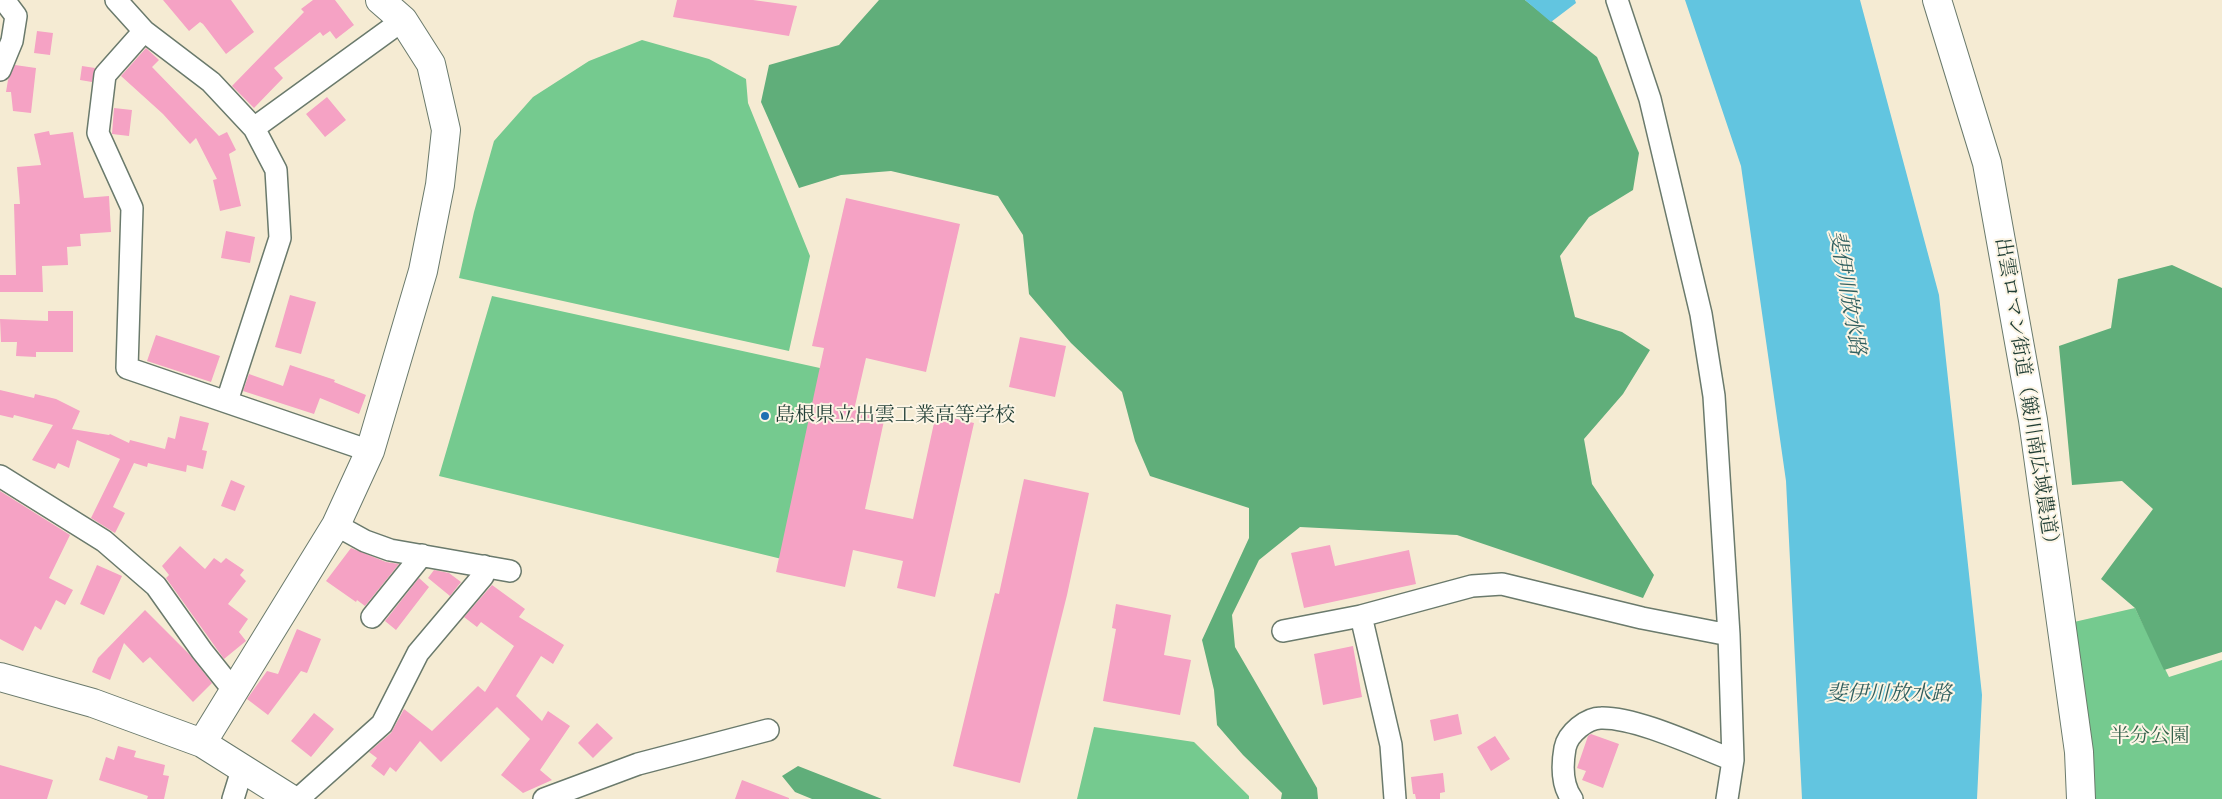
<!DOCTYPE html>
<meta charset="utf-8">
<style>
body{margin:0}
canvas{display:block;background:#f5ebd3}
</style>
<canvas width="2222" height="799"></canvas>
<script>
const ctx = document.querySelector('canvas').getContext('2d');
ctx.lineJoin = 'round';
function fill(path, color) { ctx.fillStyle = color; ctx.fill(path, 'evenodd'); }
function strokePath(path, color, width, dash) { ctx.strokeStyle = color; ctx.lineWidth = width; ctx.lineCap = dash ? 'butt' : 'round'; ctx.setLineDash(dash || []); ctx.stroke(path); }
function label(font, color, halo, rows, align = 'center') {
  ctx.font = font + ' "Libre Bodoni","Noto Serif JP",serif'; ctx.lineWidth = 4; ctx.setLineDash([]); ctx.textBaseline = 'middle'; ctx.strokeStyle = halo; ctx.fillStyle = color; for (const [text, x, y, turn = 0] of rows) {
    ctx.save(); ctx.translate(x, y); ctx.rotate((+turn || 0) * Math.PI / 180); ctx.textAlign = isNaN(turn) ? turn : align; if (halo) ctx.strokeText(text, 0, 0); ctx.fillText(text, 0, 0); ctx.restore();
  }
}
fill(new Path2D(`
 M642 40 709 59 746 79 748 103 810 256 789 351 459 278 474 212 494 141 533 97 589 61Z
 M492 296 829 370 786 560 439 476Z
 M2135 608 2169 677 2222 660V799H2094L2074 622Z
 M1094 727 1194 742 1249 796V799H1077Z`), '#75ca8f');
fill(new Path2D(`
 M879 0H1525L1597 57 1639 153 1633 190 1589 217 1560 256 1575 317 1622 332 1650 350 1623 394 1584 439 1592 484 1654 575 1643 598 1457 535 1300 527 1259 560 1232 615 1235 647 1317 788 1318 799H1281L1282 793 1243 755 1217 725 1214 690 1202 640 1249 538V508L1150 476 1135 441 1122 392 1071 343 1029 294 1023 235 998 196 891 171 841 175 799 188 761 102 769 65 839 45Z
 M2172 265 2222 288V652L2164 670 2135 608 2101 579 2153 509 2122 481 2072 485 2059 346 2111 328 2118 279Z
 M798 766 882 799H812L795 792 782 776Z`), '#60ae7a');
fill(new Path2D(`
 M1525 0H1575L1576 3 1551 22Z
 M1685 0H1860L1939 295 1982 695 1977 799H1802L1786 481 1741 166Z`), '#62c5e0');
fill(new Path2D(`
 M163 0H231L254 32 226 54 203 24 200 22 189 31Z
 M313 0H335L354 25 336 39 330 31 323 36 320 32 274 68 283 78 254 108 232 86 304 12 301 9Z
 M677 0H753L797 6 789 36 673 17Z
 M37 31 53 33 50 55 34 53Z
 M146 48 159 60 152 67 219 136 227 132 236 150 229 154 241 206 220 211 213 180 217 179 196 138 190 144 163 114 121 76Z
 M15 65 36 68 31 113 13 111 11 92H6L8 80Z
 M82 66 95 68 92 82 80 80Z
 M327 97 346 120 325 137 306 114Z
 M114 108 132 110 129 136 112 134Z
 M49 131 50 135 73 132 84 198 109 196 111 232 80 234 81 246 67 247 68 265 42 266 43 292H0V275H16L14 204H20L17 167 41 165 34 134Z
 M846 198 960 224 926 372 866 358 854 410 885 416 865 509 913 519 936 414 974 423 935 597 897 588 903 561 853 550 845 587 776 572 824 348 812 346Z
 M226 231 255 237 250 263 221 258Z
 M290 295 316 302 301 354 275 347Z
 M48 311H73V352H36V357L16 356 17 342H1L0 319 48 321Z
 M156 335 220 356 211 382 147 361Z
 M1020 337 1066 346 1055 397 1009 387Z
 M290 365 335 380 334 382 366 395 359 414 320 398 314 414 243 391 249 374 283 386Z
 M0 390 34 398 35 394 56 399 80 411 72 429 109 435 110 434 129 443 130 440 165 449 168 437 175 439 180 416 209 423 202 450 207 451 203 469 187 465 186 472 148 463 147 467 134 463 113 507 125 513 115 533 91 518 120 459 77 440 69 468 58 463 55 469 32 460 53 425 14 415 13 418 0 415Z
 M1024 479 1089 493 1067 595 1020 783 953 766 995 593 999 594Z
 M231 480 245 486 235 511 221 506Z
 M0 491 70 535 49 578 73 590 65 605 56 600 41 630 35 626 23 651 0 639Z
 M1330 545 1335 566 1409 550 1416 584 1304 608 1291 553Z
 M180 546 205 569 214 558 221 563 226 558 244 570 240 575 246 581 228 604 248 619 239 632 246 641 224 659 166 578 169 575 162 566Z
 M351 548 386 562 399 564 365 606 357 600 356 602 326 581Z
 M97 565 122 576 104 615 80 604Z
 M434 570 449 573 461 582 450 596 428 578Z
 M419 578 429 587 396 630 385 621Z
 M492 585 525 609 519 617 564 645 553 664 541 656 516 696 542 721 548 711 570 726 540 770 552 780 523 793 501 775 530 739 497 707 441 762 420 741 396 772 390 767 384 776 371 766 377 758 369 752 391 733 404 709 432 731 478 686 485 692 514 646 481 622 477 627 464 617Z
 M1116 604 1171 615 1164 655 1191 660 1180 715 1103 701 1116 629 1112 628Z
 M145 610 189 654 212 683 193 702 150 657 143 663 124 643 110 680 92 672 98 658Z
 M297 629 321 639 307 673 301 671 268 715 247 699 267 671 278 674Z
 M1353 646 1362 697 1323 705 1314 654Z
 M314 713 334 729 311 757 291 741Z
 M1458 714 1462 734 1434 741 1430 720Z
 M597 723 613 738 593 758 578 743Z
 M1591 734 1619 744 1603 788 1582 780 1586 771 1577 768 1588 736Z
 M1495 736 1510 759 1491 771 1477 747Z
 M118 746 136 751 134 757 165 765 163 775 169 776 164 799H147L148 796 99 780 106 757 114 760Z
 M0 765 53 780 47 799H0Z
 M1443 773 1445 792 1440 793V799H1416L1415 794H1413L1411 777Z
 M742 780 789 798V799H735Z`), '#f5a2c4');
const minor = new Path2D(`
 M116 0 144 31 211 82 254 128 276 170 280 238 227 401
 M1617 0 1650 99 1701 314 1714 396 1729 635 1733 760 1727 799
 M144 31 105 75 98 133 132 208 127 368 370 451
 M0 70 12 41 16 16 4 0
 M254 128 403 20
 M0 476 104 541 156 586 202 651 234 691
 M336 525 365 541 390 550 510 571
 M1361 616 1391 745 1395 799
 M372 617 422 555
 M1283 631 1361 616 1472 586 1502 584 1642 618 1729 635
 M233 799 242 770
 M298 799 382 724 418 653 483 576 484 566
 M544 799 638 764 768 730
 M1572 799C1561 784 1562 765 1565 748 1568 733 1587 718 1601 718 1636 717 1699 747 1733 760`);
const tertiary = new Path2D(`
 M1937 0 1987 163 2033 420 2079 752 2081 799
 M0 677 93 703 202 743 291 799
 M202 743 336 525 370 451 423 271 440 185 446 130 431 64 403 20 380 0`);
strokePath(minor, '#6a7a6c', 24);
strokePath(tertiary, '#6a7a6c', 30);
strokePath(minor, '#fff', 21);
strokePath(tertiary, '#fff', 28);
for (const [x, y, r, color] of [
 [765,416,5,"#1f6fb2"]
]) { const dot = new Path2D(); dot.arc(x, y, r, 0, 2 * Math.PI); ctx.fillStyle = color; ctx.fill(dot); strokePath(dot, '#fcf5e5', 2); }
label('20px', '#1f3d34', '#fcf5e5', [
 ["出雲ロマン街道（簸川南広域農道）",2026,396,81]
]);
label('20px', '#1f3d34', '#fcf5e5', [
 ["島根県立出雲工業高等学校",775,416]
], 'left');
label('20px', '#34604b', '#fcf5e5', [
 ["半分公園",2150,737]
]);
label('italic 21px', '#305f5f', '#fcf5e5', [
 ["斐伊川放水路",1846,293,80],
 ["斐伊川放水路",1889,695]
]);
</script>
